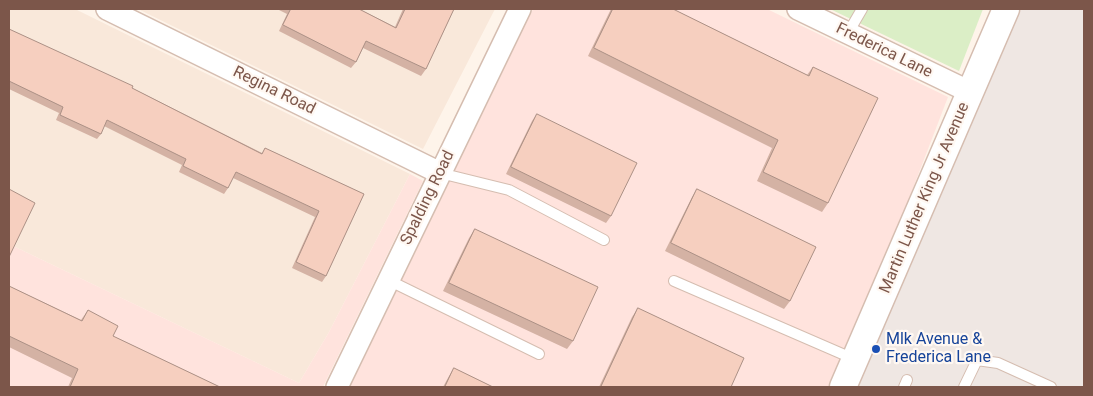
<!DOCTYPE html>
<style>
body{margin:0}
#map{position:relative;width:1093px;height:396px;overflow:hidden;background:#fef4ea;font-family:Roboto,sans-serif}
canvas{display:block}
.frame{position:absolute;inset:0;border:10px solid #7c564a;pointer-events:none}
</style>
<div id="map">
<canvas width="1093" height="396"></canvas>
<div class="frame"></div>
</div>
<script>
const ctx = document.querySelector('canvas').getContext('2d');
ctx.lineJoin = 'round';
function fill(path, color) { ctx.fillStyle = color; ctx.fill(path, 'evenodd'); }
function strokePath(path, color, width, dash) { ctx.strokeStyle = color; ctx.lineWidth = width; ctx.lineCap = dash ? 'butt' : 'round'; ctx.setLineDash(dash || []); ctx.stroke(path); }
function label(font, color, halo, rows, align = 'center') {
  ctx.font = font + ' Roboto,sans-serif'; ctx.lineWidth = 4.5; ctx.setLineDash([]); ctx.textBaseline = 'middle'; ctx.strokeStyle = halo; ctx.fillStyle = color; for (const [text, x, y, turn = 0] of rows) {
    ctx.save(); ctx.translate(x, y); ctx.rotate((+turn || 0) * Math.PI / 180); ctx.textAlign = isNaN(turn) ? turn : align; if (halo) ctx.strokeText(text, 0, 0); ctx.fillText(text, 0, 0); ctx.restore();
  }
}
fill(new Path2D(`
 M9 9H75L410 174 329 332 299 383 9 244Z
 M138 9H495L423 149Z`), '#f9e8da');
fill(new Path2D(`
 M533 9H767L948 97 890 248 829 387H350Z
 M410 174 423 181 323 387H9V244L299 383 329 332Z`), '#ffe3dd');
fill(new Path2D(`
 M1020 9H1084V387H856Z`), '#efe7e3');
fill(new Path2D(`
 M830 9H983L959 71Z`), '#dbeec6');
const service = new Path2D(`
 M848 33 862 9
 M440 173 509 190 604 240
 M388 280 539 354
 M674 281 854 359
 M904 387 907 380
 M964 387 977 360 998 363 1051 387`);
const minor = new Path2D(`
 M107 9 440 173
 M798 9 970 92
 M337 387 520 9`);
const tertiary = new Path2D(`
 M843 387 1006 9`);
strokePath(service, '#d5bdb0', 12);
strokePath(minor, '#d5bdb0', 24);
strokePath(tertiary, '#d5bdb0', 29);
strokePath(service, '#fff', 10);
strokePath(minor, '#fff', 21);
strokePath(tertiary, '#fff', 26);
fill(new Path2D(`
 M277 9H359L395 27 403 9H454L426 69 421 76 363 48 356 62 351 68 279 31 287 14Z
 M611 9H673L807 75 813 67 828 203 822 212 757 181 772 148 588 56Z
 M9 29 132 88 262 153 265 148 364 194 326 276 322 282 292 268 315 217 233 178 228 188 224 194 179 172 182 165 104 126 101 134 97 139 56 120 59 113 9 89Z
 M537 114 611 216 606 223 506 174 532 121Z
 M697 189 790 301 784 309 665 251 692 197Z
 M475 229 573 341 567 349 443 291 469 238Z
 M9 286 81 320 88 310 113 336 220 387H68L72 378 9 347Z
 M638 308 731 387H599L632 317Z
 M454 368 493 387H443L449 376Z`), '#d4b2a4');
const building = new Path2D(`
 M291 9H359L396 28 405 9H454L426 69 366 41 356 62 283 25Z
 M613 9H673L809 76 813 67 878 98 828 203 763 172 778 140 594 48Z
 M9 29 133 86 132 88 262 154 265 148 364 194 326 276 296 262 319 211 236 172 228 188 183 166 186 159 107 120 101 134 60 115 63 107 9 81Z
 M537 114 637 163 611 216 511 167Z
 M9 189 35 203 9 257Z
 M697 189 816 247 790 301 671 243Z
 M475 229 598 287 573 341 449 283Z
 M9 286 82 321 88 310 118 326 113 336 220 387H70L78 369 9 336Z
 M638 308 744 358 731 387H601Z
 M454 368 493 387H445Z`);
fill(building, '#f6cfbf');
strokePath(building, '#ac9186', 1);
for (const [x, y, r, color] of [
 [876,349,5,"#1a4fb4"]
]) { const dot = new Path2D(); dot.arc(x, y, r, 0, 2 * Math.PI); ctx.fillStyle = color; ctx.fill(dot); strokePath(dot, '#fff8f2', 2); }
label('16px', '#7c564a', '#fff8f2', [
 ["Frederica Lane",884,51,26],
 ["Regina Road",274,91,26],
 ["Spalding Road",428,198,-64],
 ["Martin Luther King Jr Avenue",925,198,-67]
]);
label('16px', '#164399', '#fff8f2', [
 ["Mlk Avenue &",886,340],
 ["Frederica Lane",886,358]
], 'left');
</script>
